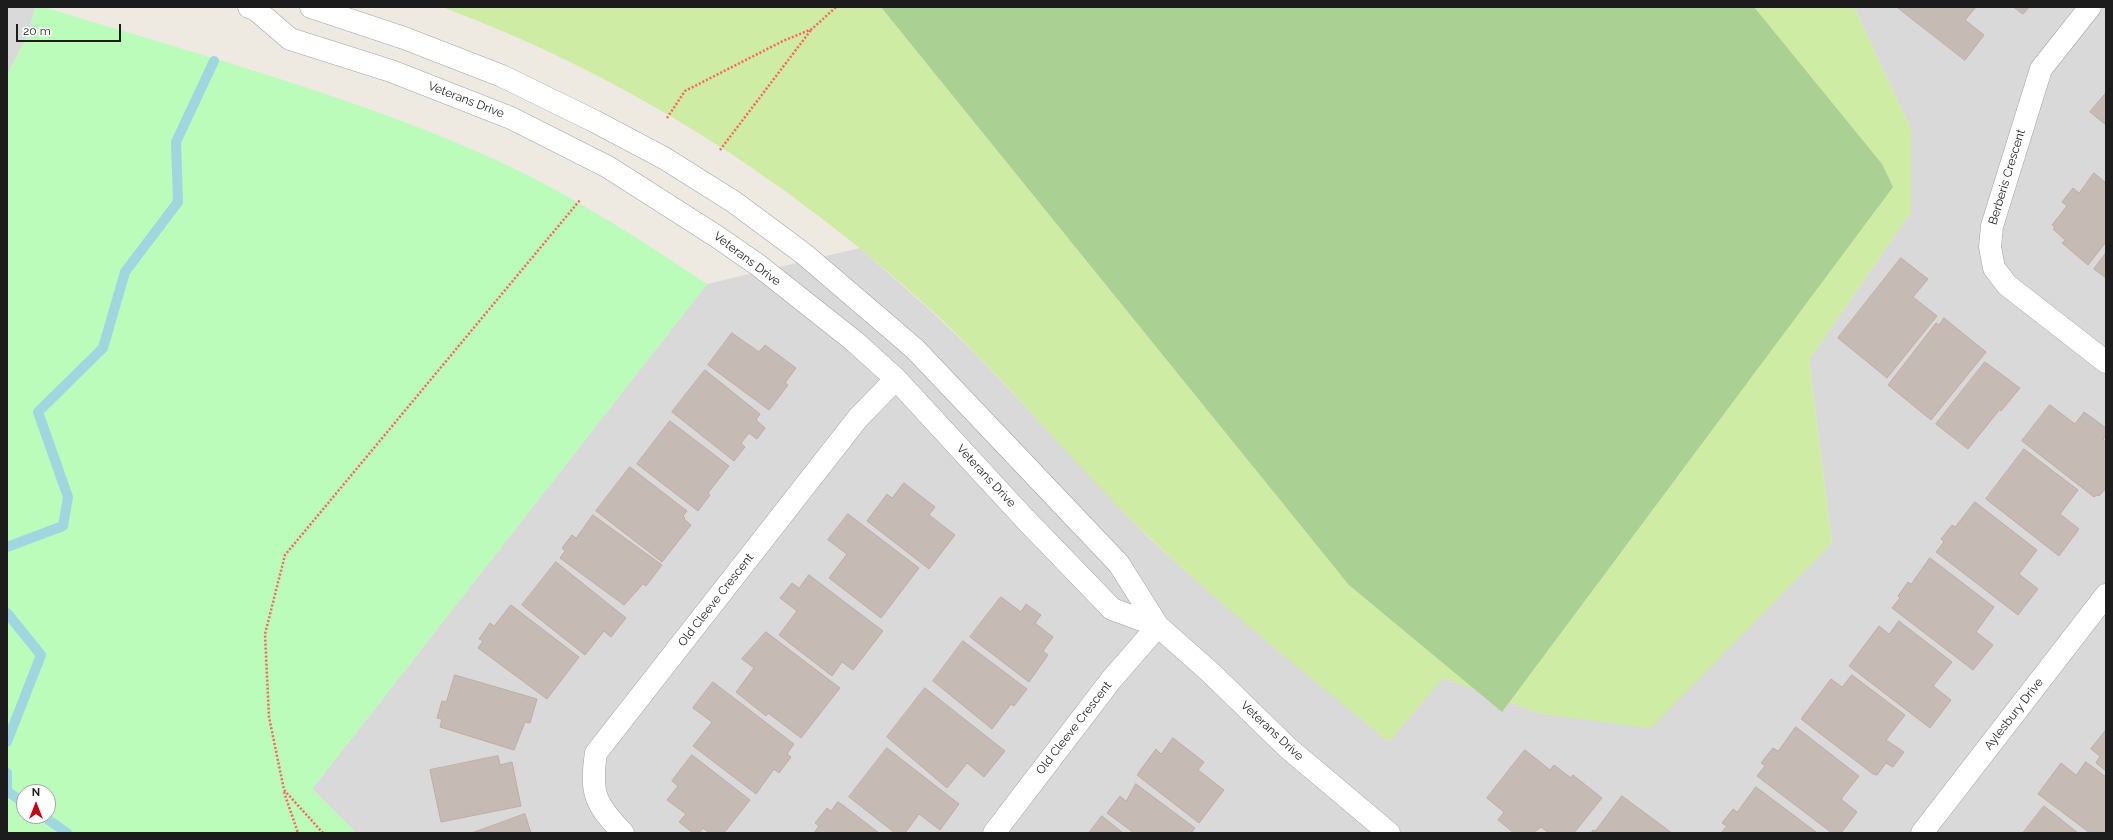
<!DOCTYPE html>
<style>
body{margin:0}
#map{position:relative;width:2113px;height:840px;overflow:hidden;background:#eee9e1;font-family:Raleway,sans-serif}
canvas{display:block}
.frame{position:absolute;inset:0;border:8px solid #1c1c1c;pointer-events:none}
.north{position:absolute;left:16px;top:784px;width:40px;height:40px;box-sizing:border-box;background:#fff;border:1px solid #a4a4a4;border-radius:50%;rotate:0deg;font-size:11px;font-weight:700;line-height:16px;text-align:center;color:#1c1c1c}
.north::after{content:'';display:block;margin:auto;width:14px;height:18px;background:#c80014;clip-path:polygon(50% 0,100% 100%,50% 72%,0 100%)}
.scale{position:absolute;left:16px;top:24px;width:105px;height:18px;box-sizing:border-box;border:2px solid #1c1c1c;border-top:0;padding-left:5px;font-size:12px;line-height:14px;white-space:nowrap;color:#1c1c1c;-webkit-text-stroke:3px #fff;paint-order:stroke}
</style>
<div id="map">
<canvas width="2113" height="840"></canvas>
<div class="frame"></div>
<div class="north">N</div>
<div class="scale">20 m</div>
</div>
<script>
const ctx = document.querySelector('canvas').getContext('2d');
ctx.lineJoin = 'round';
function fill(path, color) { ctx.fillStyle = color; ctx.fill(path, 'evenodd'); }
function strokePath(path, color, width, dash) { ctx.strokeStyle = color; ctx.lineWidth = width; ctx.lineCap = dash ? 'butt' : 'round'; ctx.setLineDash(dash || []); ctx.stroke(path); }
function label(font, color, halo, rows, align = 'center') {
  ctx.font = font + ' Raleway,sans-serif'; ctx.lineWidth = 3; ctx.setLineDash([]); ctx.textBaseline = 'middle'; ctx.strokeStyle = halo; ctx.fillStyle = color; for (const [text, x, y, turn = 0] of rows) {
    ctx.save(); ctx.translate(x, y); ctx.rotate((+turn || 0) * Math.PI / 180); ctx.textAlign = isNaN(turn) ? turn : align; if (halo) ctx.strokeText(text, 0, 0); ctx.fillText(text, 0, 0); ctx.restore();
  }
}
fill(new Path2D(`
 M7 7H35L29 33 7 75Z
 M1854 7H2106V833H356L312 789 707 284 860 248 930 310 974 352 1147 536 1190 575 1389 742 1442 677 1542 714 1832 543 1809 360 1911 212V129Z`), '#dad9d9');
fill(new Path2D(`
 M442 7H1854L1911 129V212L1809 360 1832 543 1651 728 1542 714 1443 678 1389 742C1308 675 1225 610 1149 537 1073 464 1008 381 930 309 788 179 623 74 442 7Z`), '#ceeca3');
fill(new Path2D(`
 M881 7H1754L1882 164 1893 187 1502 712 1349 585Z`), '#abd093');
fill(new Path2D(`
 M35 7H44C189 52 338 91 478 152 559 187 634 235 707 284L312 789 356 833H7V75L29 33ZM24 792H48V816H24Z`), '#bbfcba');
strokePath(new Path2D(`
 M7 547 63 526 68 497 38 412 103 348 125 272 178 202 176 142 214 61
 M7 613 41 655 7 742
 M7 773V791L24 803
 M43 816 67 833`), '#9fd6df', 10);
const building = new Path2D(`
 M1897 7H1976L1965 20 1984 35 1965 60Z
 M2014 7H2029L2023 14Z
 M2106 93V125L2090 112Z
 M2094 173 2106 183V242L2088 265 2062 243 2065 240 2053 229 2055 227 2052 225 2067 206 2062 202 2073 188 2079 193Z
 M2106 253V278L2094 269Z
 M1901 258 1928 279 1913 297 1937 316 1887 378 1838 338Z
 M1944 318 1986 352 1931 420 1888 385 1936 323 1939 325Z
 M732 333 759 352 765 345 796 368 785 383 788 385 769 410 708 365Z
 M1985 362 2020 388 2001 411 2000 409 1968 449 1936 424Z
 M705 370 760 414 756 420 765 428 757 439 749 433 741 443 745 447 734 461 672 412Z
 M2050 405 2075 424 2084 412 2106 428V435L2103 439 2106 442V488L2099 496 2097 495 2094 497 2022 441Z
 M670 421 729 466 708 493 710 495 698 511 637 464Z
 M2024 449 2078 490 2060 514 2079 529 2059 556 1986 499Z
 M630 467 687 511 683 516 685 518 684 519 691 525 662 562 596 511Z
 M904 483 935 507 929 515 955 535 929 569 867 521 887 494 892 498Z
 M1975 502 2037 550 2019 574 2038 589 2018 615 1936 552 1944 542 1941 539 1952 525 1955 527Z
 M848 514 919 568 881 618 829 578 847 554 828 540Z
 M593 515 662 565 646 586 643 584 624 605 560 558 565 551 562 548 572 535 576 538Z
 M1930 558 1994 607 1976 632 1993 645 1973 670 1892 608 1900 598 1898 596 1908 582 1911 584Z
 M556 562 626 618 611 637 604 631 585 655 522 605Z
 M809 575 883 631 853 670 842 662 832 676 779 635 797 611 780 598 792 583 799 588Z
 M1001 597 1021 612 1026 604 1041 615 1035 623 1053 637 1043 651 1048 655 1029 682 970 637Z
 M511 605 579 657 547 699 478 648 483 641 479 639 490 623 494 626Z
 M1899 621 1952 662 1933 686 1951 700 1930 728 1849 666 1879 626 1889 634Z
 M766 632 840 688 801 738 768 713 766 716 736 692 754 668 742 659Z
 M963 641 1027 689 1014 706 1011 704 992 729 933 681Z
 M455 675 537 699 530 723 525 722 514 750 440 727 442 719 437 718 442 701 446 702Z
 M1852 675 1905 715 1886 740 1904 752 1893 767 1886 763 1877 775 1873 774 1801 719 1831 679 1842 687Z
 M713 682 794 744 787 754 791 757 779 773 774 769 756 794 693 746 712 722 693 708Z
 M925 688 1005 751 984 777 967 763 947 788 887 737Z
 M1796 727 1859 776 1841 799 1857 812 1841 833H1832L1757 776 1765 766 1761 763 1773 748 1778 751Z
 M2106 730V771L2096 763 2100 756 2091 749Z
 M1173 738 1204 762 1198 770 1224 790 1199 823 1137 775 1156 749 1161 754Z
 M887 748 959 804 940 830 919 814 905 833H895L849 797Z
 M1525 750 1550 770 1554 765 1571 778 1573 775 1602 798 1574 833H1549L1541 827 1533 833H1514L1498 820 1504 812 1487 798Z
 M692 755 750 800 724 833H710L703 828 699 833H693L679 822 686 814 667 800 678 786 672 781Z
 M498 756 500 765 512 762 521 806 441 822 430 770Z
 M2086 762 2106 777V833H2090L2038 794 2061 763 2076 775Z
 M1136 784 1195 828 1191 833H1134L1107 813 1120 796 1126 801Z
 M1756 787 1816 832 1817 833H1721L1727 826 1722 823 1733 809 1737 812Z
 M1622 796 1672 833H1591L1593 830 1595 831Z
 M838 802 844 806 879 833H814L819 826 815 823 827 808 831 811Z
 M2044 806 2078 833H2023Z
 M525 814 531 833H472Z
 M1102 816 1123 833H1089Z`);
fill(building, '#c6bab4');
strokePath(building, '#c0ada3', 1);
const minor = new Path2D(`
 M2090 7 2041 69 1992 226 1990 247 1994 268 2007 285 2106 362
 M623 833C595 804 590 793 596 753L858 418 896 379
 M994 833 1111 680 1158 626
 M1922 833 2106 595`);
const tertiary = new Path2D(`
 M249 7 255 9 290 39 391 71 511 118 608 167 716 236 758 265 854 341 896 379 1025 519 1112 609 1158 626
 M311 7 404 38 502 76 594 121 664 158 734 202 804 254 915 349 1119 564 1158 626 1211 673 1288 748 1389 833`);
strokePath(minor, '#a3a3a3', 23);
strokePath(tertiary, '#a3a3a3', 23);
strokePath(new Path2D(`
 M667 118 685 91 783 41 812 29 836 7
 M720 150 811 30
 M284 792 298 833
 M323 833 284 790 269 717 265 634 285 555 580 200`), '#ff6261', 2.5, [2, 2]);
strokePath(minor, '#fff', 22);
strokePath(tertiary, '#fff', 22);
label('12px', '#1c1c1c', '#fff', [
 ["Veterans Drive",466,100,21],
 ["Berberis Crescent",2007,177,-73],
 ["Veterans Drive",747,259,37],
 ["Veterans Drive",986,476,47],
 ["Old Cleeve Crescent",716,600,-52],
 ["Aylesbury Drive",2014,714,-52],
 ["Old Cleeve Crescent",1074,728,-52],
 ["Veterans Drive",1272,731,43]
]);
</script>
